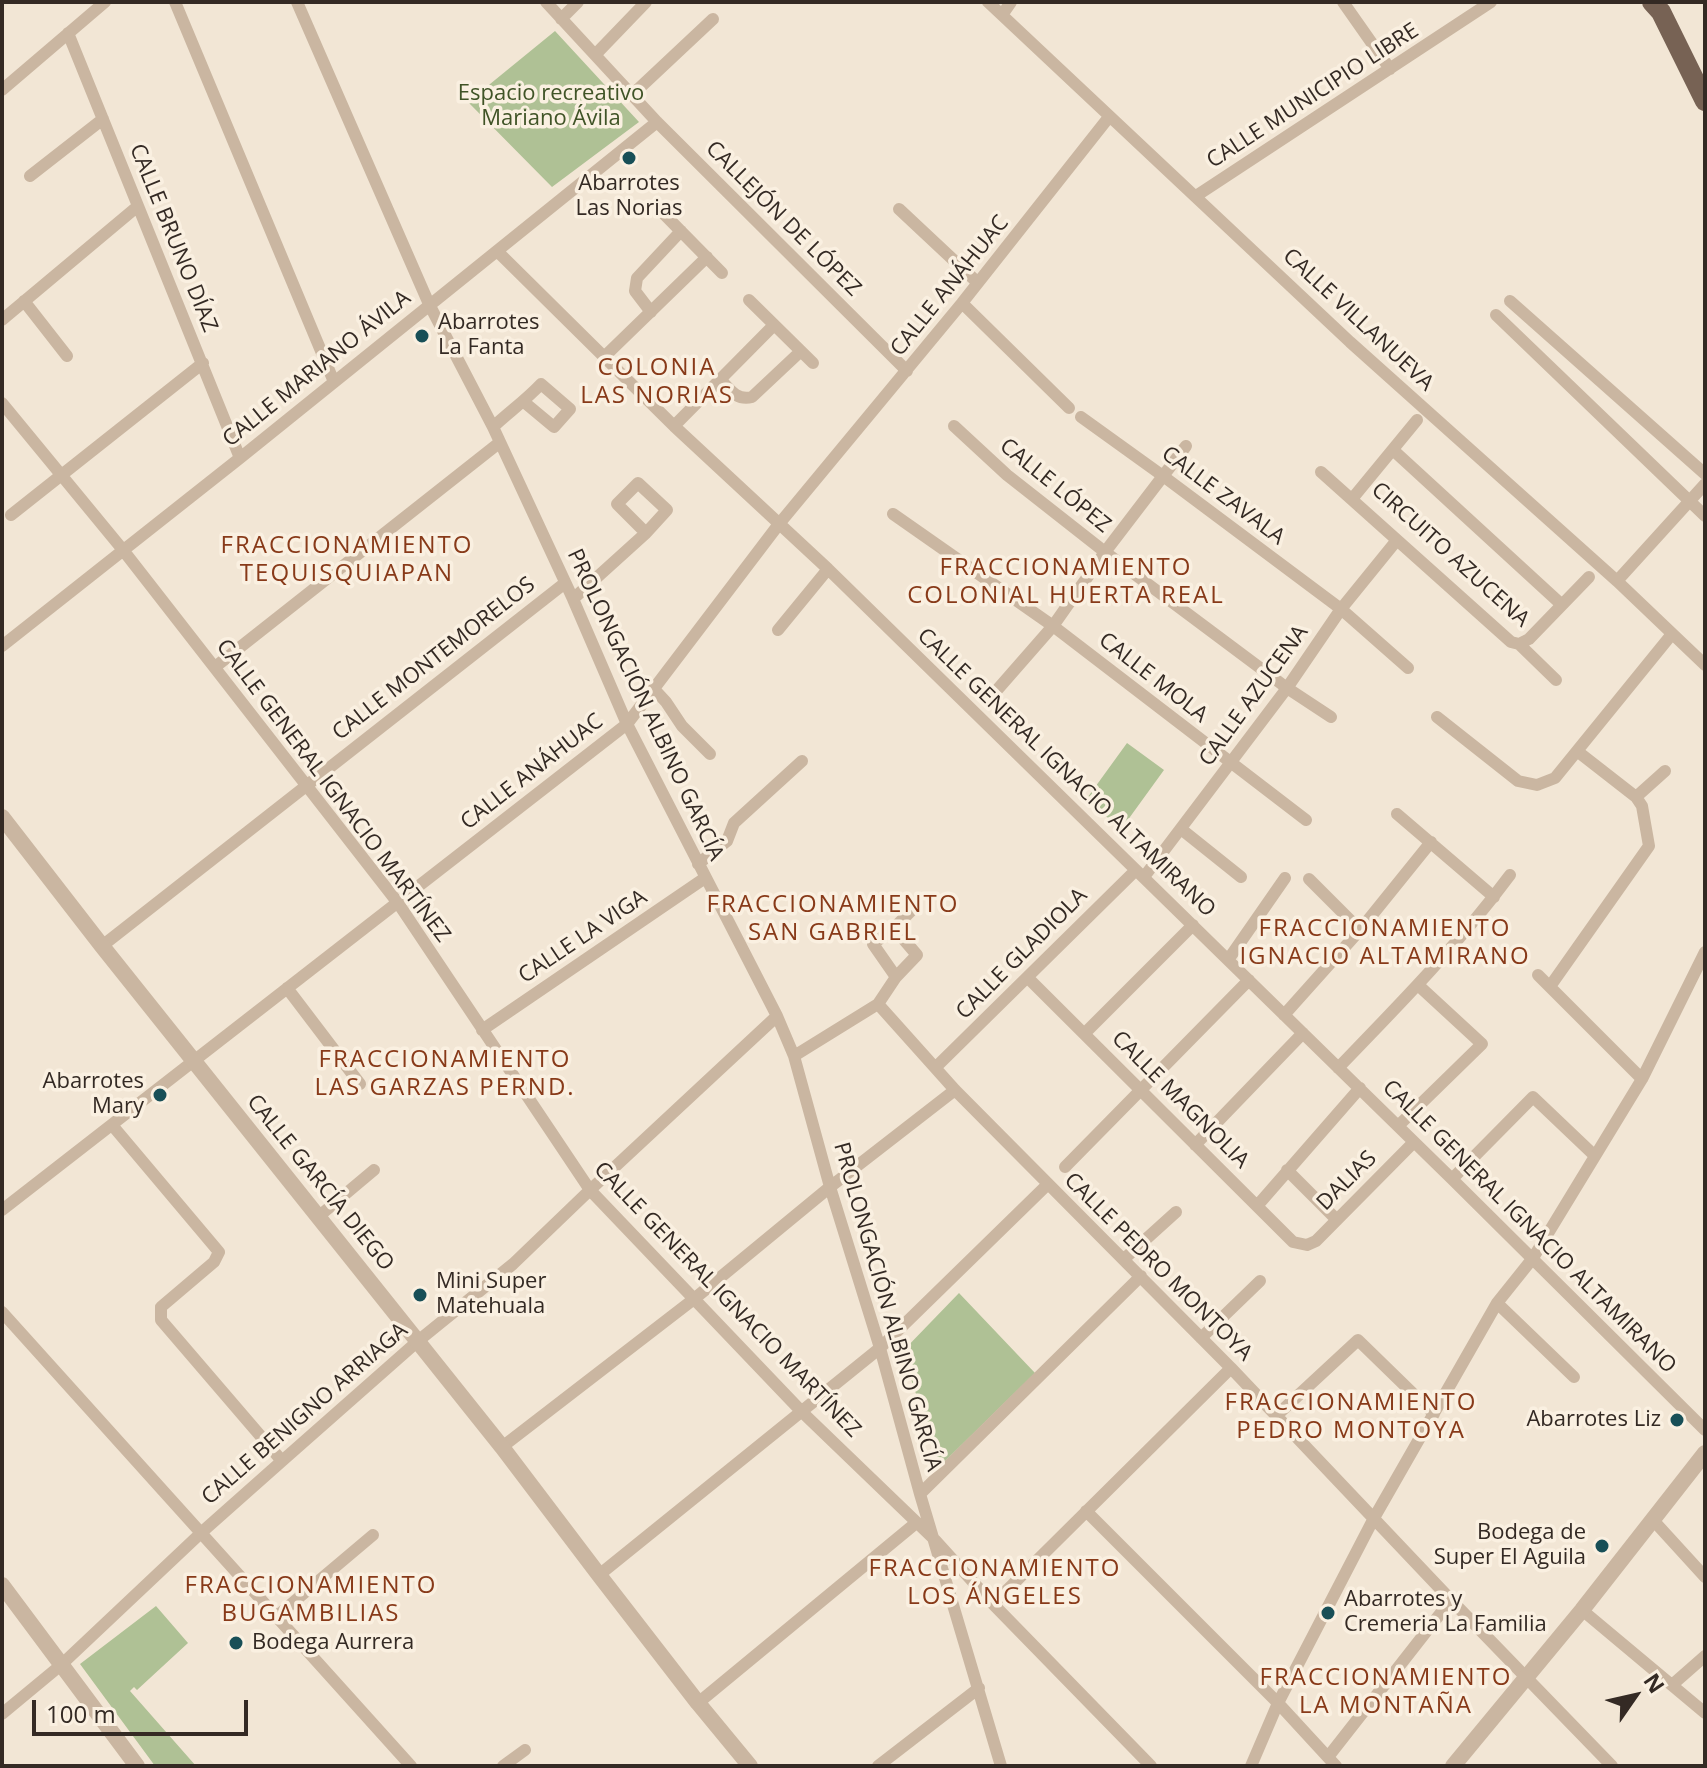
<!DOCTYPE html>
<meta charset="utf-8">
<style>
body{margin:0}
#map{position:relative;width:1707px;height:1768px;overflow:hidden;background:#f2e6d5;font-family:"Open Sans",sans-serif}
canvas{display:block}
.frame{position:absolute;inset:0;border:4px solid #342a24;pointer-events:none}
.north{position:absolute;left:1595px;top:1656px;width:80px;height:80px;-webkit-text-stroke:6px #faf0e1;paint-order:stroke;rotate:56deg;font-size:22px;font-weight:700;line-height:32px;text-align:center;color:#342a24}
.north::after{content:'';display:block;margin:auto;width:28px;height:36px;background:#342a24;clip-path:polygon(50% 0,100% 100%,50% 72%,0 100%)}
.scale{position:absolute;left:32px;top:1700px;width:216px;height:36px;box-sizing:border-box;border:4px solid #342a24;border-top:0;padding-left:10px;font-size:24px;line-height:28px;white-space:nowrap;color:#342a24;-webkit-text-stroke:6px #faf0e1;paint-order:stroke}
</style>
<div id="map">
<canvas width="1707" height="1768"></canvas>
<div class="frame"></div>
<div class="north">N</div>
<div class="scale">100 m</div>
</div>
<script>
const ctx = document.querySelector('canvas').getContext('2d');
ctx.lineJoin = 'round';
function fill(path, color) { ctx.fillStyle = color; ctx.fill(path, 'evenodd'); }
function strokePath(path, color, width, dash) { ctx.strokeStyle = color; ctx.lineWidth = width; ctx.lineCap = dash ? 'butt' : 'round'; ctx.setLineDash(dash || []); ctx.stroke(path); }
function label(font, color, halo, rows, align = 'center') {
  ctx.font = font + ' "Open Sans",sans-serif'; ctx.lineWidth = 7; ctx.setLineDash([]); ctx.textBaseline = 'middle'; ctx.strokeStyle = halo; ctx.fillStyle = color; for (const [text, x, y, turn = 0] of rows) {
    ctx.save(); ctx.translate(x, y); ctx.rotate((+turn || 0) * Math.PI / 180); ctx.textAlign = isNaN(turn) ? turn : align; if (halo) ctx.strokeText(text, 0, 0); ctx.fillText(text, 0, 0); ctx.restore();
  }
}
fill(new Path2D(`
 M555 31 639 122 552 187 468 102Z
 M1127 743 1164 770 1122 828 1085 801Z
 M959 1293 1035 1373 940 1466 902 1352Z
 M156 1606 188 1643 137 1690 134 1687 130 1691 196 1766H155L80 1664Z`), '#afc195');
strokePath(new Path2D(`
 M175 2 334 382
 M297 2 429 304 493 427 573 599 627 724 777 1016 794 1056 830 1187 880 1348 920 1494 1001 1766
 M546 2 657 122 907 371
 M988 2 1350 342 1617 581 1705 665
 M1343 2 1390 69
 M1002 15 1011 2
 M561 19 578 2
 M68 33 240 458
 M595 55 646 2
 M2 90 105 2
 M632 95 713 19
 M30 176 103 119
 M1196 196 1491 2
 M899 209 978 283
 M662 212 722 273
 M497 251 674 426 828 569 1452 1179 1705 1430
 M749 300 813 363
 M24 301 67 356
 M1510 301 1705 474
 M962 303 1069 408
 M651 312 635 291 637 278 681 231
 M1496 315 1705 516
 M2 320 138 206
 M604 357 707 257
 M720 379C730 390 737 401 752 397L801 351
 M2 403 123 550 398 903 590 1190 802 1412 935 1540 993 1604 1151 1766
 M1081 417 1163 476 1341 609 1408 668
 M674 426 774 325
 M954 426 1007 475 1105 552 1287 688 1331 717
 M493 427C509 412 526 400 541 384L570 409 554 427 524 402
 M1393 450 1562 605
 M1321 472 1511 642 1519 644 1556 680
 M1352 499 1417 420
 M893 514 1053 626 1306 820
 M11 515 203 363
 M1617 581 1705 484
 M573 599 646 533 667 510 638 483 617 504 646 533
 M778 630 828 569
 M1519 644 1529 639 1589 577
 M2 646 240 458 657 122
 M215 667 499 443
 M654 689 666 702 682 726 710 754
 M990 698 1053 626 1105 552 1186 446
 M1437 717 1518 781 1537 785 1555 778 1672 634
 M1636 797 1665 771
 M1397 814 1494 897
 M1181 829 1241 877
 M698 864 727 841 734 823 802 761
 M1144 877 1287 688 1341 609 1397 540
 M1309 879 1360 930
 M102 946 565 583
 M1228 960 1285 878
 M1538 975 1642 1079
 M896 977 873 944 894 928 913 909
 M1028 978 1293 1242 1307 1245 1316 1241 1414 1142
 M1551 985 1649 846 1642 806 1636 797 1577 751
 M287 988 360 1084
 M878 1004 955 1090 1231 1368 1451 1600 1612 1766
 M1284 1015 1360 930 1431 842
 M482 1030 705 878
 M1085 1033 1193 925
 M794 1056 878 1004 896 977 917 955 894 928
 M936 1067 1136 870
 M1338 1068C1398 1006 1458 945 1510 875
 M112 1125 219 1252 214 1262 161 1307V1320L282 1461
 M1398 1126 1482 1044 1418 985
 M1195 1145 1303 1033
 M1065 1167 1249 980
 M1287 1170 1337 1220
 M1452 1179 1533 1097 1595 1156
 M1257 1206 1360 1088
 M2 1210 627 724 779 524 962 303 1109 117
 M318 1217 374 1170
 M1124 1259 1176 1212
 M1497 1303 1574 1377
 M2 1312 411 1766
 M1201 1338 1260 1281
 M1276 1416 1358 1340 1434 1414
 M502 1447 694 1299 830 1187 955 1090
 M920 1494 1141 1276
 M1086 1511 1278 1703 1336 1766
 M1653 1520 1705 1577
 M599 1575 880 1348 1048 1184
 M993 1604 1231 1368
 M1582 1610 1705 1713
 M277 1616 373 1535
 M1672 1685 1705 1656
 M698 1703 916 1523
 M2 1714 61 1665 202 1532 282 1461 418 1341 513 1264 590 1190 777 1016
 M1328 1757 1451 1600
 M503 1766 525 1750
 M878 1766 979 1688
 M1251 1766 1278 1703 1374 1518 1497 1303 1533 1258 1642 1079 1705 952`), '#cab6a1', 12);
strokePath(new Path2D(`
 M2 817 102 946 502 1447 599 1575 698 1703 750 1766
 M2 1585 137 1766
 M1453 1766 1582 1610 1705 1453`), '#cab6a1', 16);
strokePath(new Path2D(`
 M1652 2 1661 12 1705 101`), '#776254', 20);
for (const [x, y, r, color] of [
 [629,158,8,"#184f57"],
 [422,336,8,"#184f57"],
 [160,1095,8,"#184f57"],
 [420,1295,8,"#184f57"],
 [1677,1420,8,"#184f57"],
 [1602,1546,8,"#184f57"],
 [1328,1613,8,"#184f57"],
 [236,1643,8,"#184f57"]
]) { const dot = new Path2D(); dot.arc(x, y, r, 0, 2 * Math.PI); ctx.fillStyle = color; ctx.fill(dot); strokePath(dot, '#faf0e1', 3); }
label('22px', '#405427', '#faf0e1', [
 ["Espacio recreativo",551,94],
 ["Mariano Ávila",551,119]
]);
label('22px', '#342a24', '#faf0e1', [
 ["CALLE MUNICIPIO LIBRE",1313,96,-33],
 ["CALLEJÓN DE LÓPEZ",783,219,45],
 ["CALLE BRUNO DÍAZ",173,238,68],
 ["CALLE ANÁHUAC",950,286,-51],
 ["CALLE VILLANUEVA",1358,320,43],
 ["CALLE MARIANO ÁVILA",317,369,-39],
 ["CALLE LÓPEZ",1055,486,39],
 ["CALLE ZAVALA",1223,496,37],
 ["CIRCUITO AZUCENA",1450,555,42],
 ["CALLE MONTEMORELOS",434,659,-38],
 ["CALLE MOLA",1153,678,38],
 ["CALLE AZUCENA",1254,696,-54],
 ["PROLONGACIÓN ALBINO GARCÍA",645,705,65],
 ["CALLE ANÁHUAC",532,772,-38],
 ["CALLE GENERAL IGNACIO ALTAMIRANO",1066,773,44],
 ["CALLE GENERAL IGNACIO MARTÍNEZ",333,791,53],
 ["CALLE LA VIGA",583,937,-34],
 ["CALLE GLADIOLA",1022,954,-45],
 ["CALLE MAGNOLIA",1180,1100,45],
 ["DALIAS",1347,1181,-45],
 ["CALLE GARCÍA DIEGO",320,1183,51],
 ["CALLE GENERAL IGNACIO ALTAMIRANO",1529,1227,45],
 ["CALLE PEDRO MONTOYA",1158,1267,45],
 ["CALLE GENERAL IGNACIO MARTÍNEZ",727,1300,46],
 ["PROLONGACIÓN ALBINO GARCÍA",887,1307,74],
 ["CALLE BENIGNO ARRIAGA",305,1414,-41]
]);
label('22px', '#342a24', '#faf0e1', [
 ["Abarrotes",629,184,"center"],
 ["Las Norias",629,209,"center"],
 ["Abarrotes",438,323],
 ["La Fanta",438,348],
 ["Abarrotes",144,1082,"right"],
 ["Mary",144,1107,"right"],
 ["Mini Super",436,1282],
 ["Matehuala",436,1307],
 ["Abarrotes Liz",1661,1420,"right"],
 ["Bodega de",1586,1533,"right"],
 ["Super El Aguila",1586,1558,"right"],
 ["Abarrotes y",1344,1600],
 ["Cremeria La Familia",1344,1625],
 ["Bodega Aurrera",252,1643]
], 'left');
ctx.letterSpacing = '2px';
label('24px', '#883a19', '#faf0e1', [
 ["COLONIA",657,368],
 ["LAS NORIAS",657,396],
 ["FRACCIONAMIENTO",347,546],
 ["TEQUISQUIAPAN",347,574],
 ["FRACCIONAMIENTO",1066,568],
 ["COLONIAL HUERTA REAL",1066,596],
 ["FRACCIONAMIENTO",833,905],
 ["SAN GABRIEL",833,933],
 ["FRACCIONAMIENTO",1385,929],
 ["IGNACIO ALTAMIRANO",1385,957],
 ["FRACCIONAMIENTO",445,1060],
 ["LAS GARZAS PERND.",445,1088],
 ["FRACCIONAMIENTO",1351,1403],
 ["PEDRO MONTOYA",1351,1431],
 ["FRACCIONAMIENTO",995,1569],
 ["LOS ÁNGELES",995,1597],
 ["FRACCIONAMIENTO",311,1586],
 ["BUGAMBILIAS",311,1614],
 ["FRACCIONAMIENTO",1386,1678],
 ["LA MONTAÑA",1386,1706]
]);
ctx.letterSpacing = '0px';
</script>
